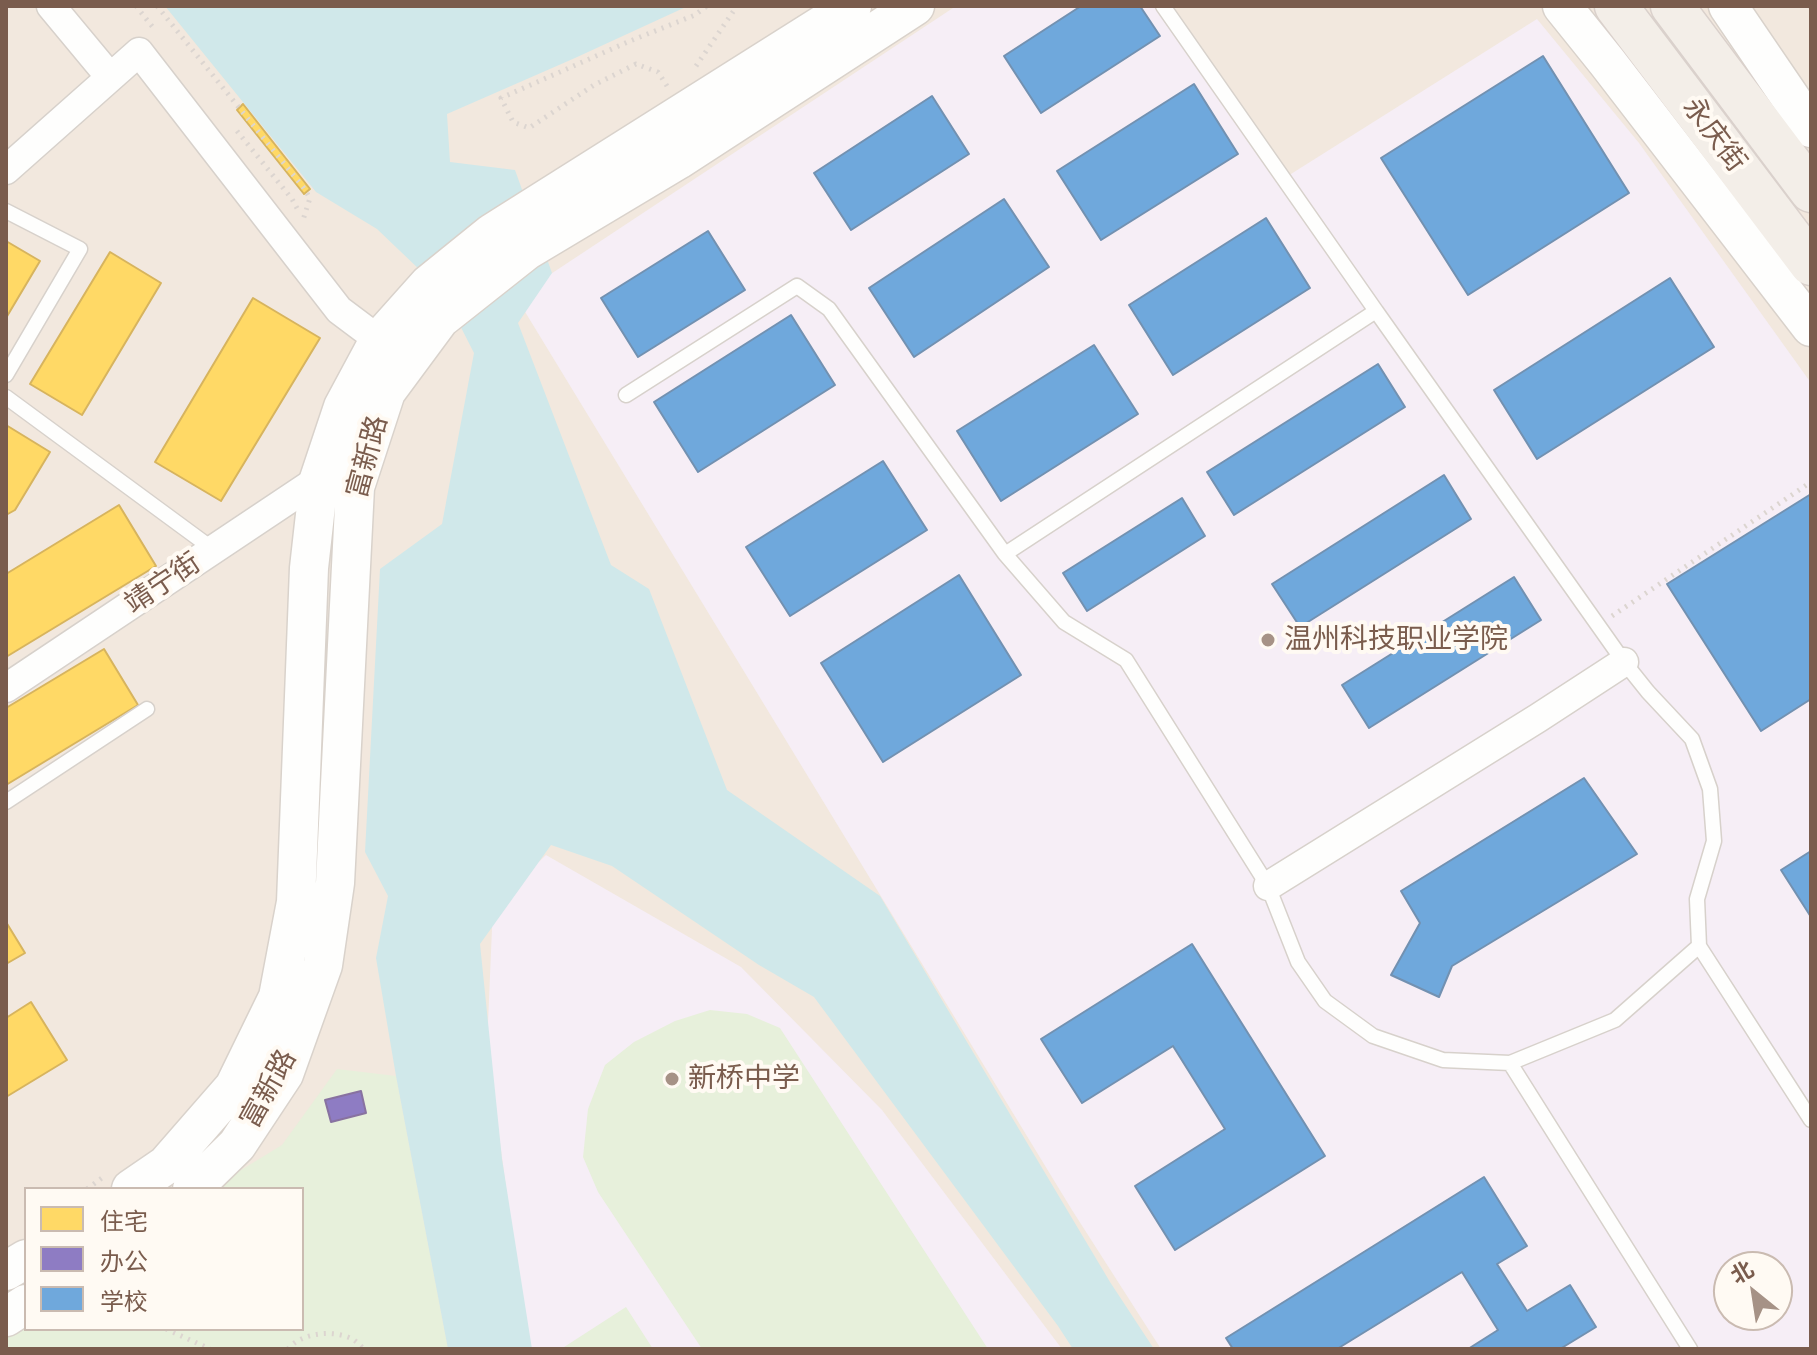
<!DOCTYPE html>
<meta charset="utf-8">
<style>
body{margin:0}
#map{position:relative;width:1817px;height:1355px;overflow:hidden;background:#f9f5f0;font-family:"PT Sans Narrow","Noto Sans SC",sans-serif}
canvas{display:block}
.frame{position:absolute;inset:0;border:8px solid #7a5c4d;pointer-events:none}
.legend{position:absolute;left:24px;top:1187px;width:280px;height:144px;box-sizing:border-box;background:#fffaf3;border:2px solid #cabbb1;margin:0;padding:10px 14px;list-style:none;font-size:24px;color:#7a5c4d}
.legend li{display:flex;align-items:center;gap:16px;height:40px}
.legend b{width:40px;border:2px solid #cabbb1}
.north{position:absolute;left:1713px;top:1251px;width:80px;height:80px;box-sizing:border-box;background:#fffaf3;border:2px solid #cabbb1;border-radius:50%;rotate:330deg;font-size:22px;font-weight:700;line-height:32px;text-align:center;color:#7a5c4d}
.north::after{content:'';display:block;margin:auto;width:28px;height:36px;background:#a69286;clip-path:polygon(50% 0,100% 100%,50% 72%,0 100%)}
</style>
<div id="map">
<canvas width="1817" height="1355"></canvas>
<div class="frame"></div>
<ul class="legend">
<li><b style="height:22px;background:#ffd966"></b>住宅</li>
<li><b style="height:22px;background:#8e7cc3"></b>办公</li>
<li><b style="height:22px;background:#6fa8dc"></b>学校</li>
</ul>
<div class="north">北</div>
</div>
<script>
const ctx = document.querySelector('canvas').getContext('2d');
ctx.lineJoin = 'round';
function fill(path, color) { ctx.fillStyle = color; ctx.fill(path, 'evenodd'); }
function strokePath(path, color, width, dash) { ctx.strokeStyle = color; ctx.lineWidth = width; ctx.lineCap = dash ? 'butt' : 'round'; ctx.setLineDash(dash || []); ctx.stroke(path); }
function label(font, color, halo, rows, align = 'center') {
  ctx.font = font + ' "PT Sans Narrow","Noto Sans SC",sans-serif'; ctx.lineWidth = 8; ctx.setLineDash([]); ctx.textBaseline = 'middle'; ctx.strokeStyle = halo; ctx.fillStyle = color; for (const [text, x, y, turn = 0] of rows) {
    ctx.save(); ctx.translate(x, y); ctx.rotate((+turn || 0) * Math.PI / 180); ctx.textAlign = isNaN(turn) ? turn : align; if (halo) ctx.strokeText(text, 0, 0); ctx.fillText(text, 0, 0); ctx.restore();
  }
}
fill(new Path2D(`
 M6 6H1811V1349H6ZM26 1189H302V1329H26ZM1729 1267H1777V1315H1729Z`), '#f2e8de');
fill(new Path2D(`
 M956 6H1172L1283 179 1537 19 1639 143 1811 383V1349H1161L1072 1210 516 297ZM1729 1267H1777V1315H1729Z
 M546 855 741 967 882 1110 1062 1349H528L487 1047 493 905Z`), '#f6eef6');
fill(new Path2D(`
 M710 1010 747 1014 780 1028 988 1349H702L598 1192 583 1157 588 1109 605 1065 634 1042 675 1021Z
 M337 1069 396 1076 448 1349H6V1315L26 1302V1329H302V1189H210L282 1145Z
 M626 1307 653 1349H561Z`), '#e7f0db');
fill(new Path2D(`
 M165 6H688L575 58 447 114 450 162 515 170 552 273 518 323 611 565 649 589 727 790 880 896 1110 1282 1154 1349H1073L1058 1326 814 997 759 965 612 866 551 845 480 944 502 1159 532 1349H448L396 1076 376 958 388 896 365 852 380 569 442 524 474 353 443 292 377 229 316 192Z`), '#d0e8ea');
const homes = new Path2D(`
 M243 104 310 189 304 194 237 110Z
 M6 241 40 261 6 318Z
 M110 252 161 283 82 415 30 384Z
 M253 298 320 338 221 501 155 462Z
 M6 425 50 452 15 510 6 515Z
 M119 505 156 566 6 657V574Z
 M104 649 138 705 6 785V708Z
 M6 922 25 953 6 964Z
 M31 1002 67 1060 6 1097V1018Z`);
fill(homes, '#ffd966');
strokePath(homes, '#d7b45e', 2);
const offices = new Path2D(`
 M361 1091 366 1113 331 1122 325 1100Z`);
fill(offices, '#8e7cc3');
strokePath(offices, '#8872a0', 2);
const schools = new Path2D(`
 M1081 6H1140L1160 36 1041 113 1004 56Z
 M1543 56 1629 193 1468 295 1381 158Z
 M1194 84 1238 154 1101 240 1057 171Z
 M932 96 969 154 851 230 814 173Z
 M1004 199 1049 267 914 357 869 288Z
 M1266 218 1310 288 1173 375 1129 305Z
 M708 231 745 290 638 357 601 298Z
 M1670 278 1714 347 1537 459 1494 390Z
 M791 315 835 385 698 472 654 402Z
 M1094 345 1138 414 1001 501 957 431Z
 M1378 364 1405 407 1234 515 1207 472Z
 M883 461 927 530 790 616 746 547Z
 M1444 475 1471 519 1300 627 1272 584Z
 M1811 494V699L1761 731 1667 584Z
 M1182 498 1205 536 1087 611 1063 573Z
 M959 575 1021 675 883 762 821 663Z
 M1514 577 1541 620 1369 728 1342 685Z
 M1584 778 1637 854 1452 966 1439 997 1391 975 1420 923 1401 891Z
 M1811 851V917L1781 870Z
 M1192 944 1325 1156 1175 1250 1135 1186 1225 1129 1173 1046 1082 1103 1041 1039Z
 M1484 1177 1527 1246 1497 1264 1527 1311 1570 1285 1596 1327 1560 1349H1468L1498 1330 1462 1272 1337 1349H1233L1226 1338Z`);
fill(schools, '#6fa8dc');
strokePath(schools, '#7291b1', 2);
const lane = new Path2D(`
 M1163 6 1376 311
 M6 211 80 249 6 375
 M626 395 797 286 829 309 1005 554 1376 311 1624 662 1648 692 1692 739 1710 789 1714 841 1697 899 1699 946 1615 1020 1510 1063 1443 1060 1373 1036 1325 1001 1298 962 1268 886 1126 660 1064 622 1005 554
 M6 397 214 550
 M6 802 147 709
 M1699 946 1811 1120
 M1510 1063 1690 1349`);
const street = new Path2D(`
 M51 6 110 77
 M6 170 139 52 339 310 379 340
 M6 688 319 479
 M1268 886 1538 718 1624 662`);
const secondary = new Path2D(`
 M1562 6 1607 62 1811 327
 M1728 6 1811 128
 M131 1189 166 1165 234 1087 278 997 296 902 309 568 319 479 343 407 379 340 429 284 492 233 852 6
 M192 1189 237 1145 284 1074 323 965 335 883 355 487 386 392 440 319 526 251 678 160 915 6
 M6 1271 26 1259
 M6 1317 26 1304`);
const primary = new Path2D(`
 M1616 6 1811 264
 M1672 6 1811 191`);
strokePath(lane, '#d7d1cb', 17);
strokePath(street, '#d7d1cb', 31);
strokePath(secondary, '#d9d2cb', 41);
strokePath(primary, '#dad1cc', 45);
strokePath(new Path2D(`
 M136 6 155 30
 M157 6 303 187 310 198 303 220
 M1810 6 1811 8
 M696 66 737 6
 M667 86 658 72 636 64 594 85 529 128 513 122 501 98 630 41 695 15 707 6
 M237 131 292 199 299 212
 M1612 616 1811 482
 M87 1189 102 1178
 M166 1329 210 1349
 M288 1349C302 1332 335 1329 354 1340 358 1343 361 1346 364 1349`), '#dcd5d0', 5, [2, 6]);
strokePath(lane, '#fefefd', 14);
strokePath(street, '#fefefd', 28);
strokePath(secondary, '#fefefd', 38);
strokePath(primary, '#f3eee8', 42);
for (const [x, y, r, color] of [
 [1268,640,8,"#a69286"],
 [672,1079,8,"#a69286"]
]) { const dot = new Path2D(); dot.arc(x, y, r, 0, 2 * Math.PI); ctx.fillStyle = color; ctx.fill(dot); strokePath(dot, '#fffaf3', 3); }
label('28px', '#7a5c4d', '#fffaf3', [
 ["永庆街",1714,135,53],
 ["富新路",368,457,-75],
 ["靖宁街",163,584,-34],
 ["富新路",269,1089,-61]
]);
label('28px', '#7a5c4d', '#fffaf3', [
 ["温州科技职业学院",1284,640],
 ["新桥中学",688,1079]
], 'left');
</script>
